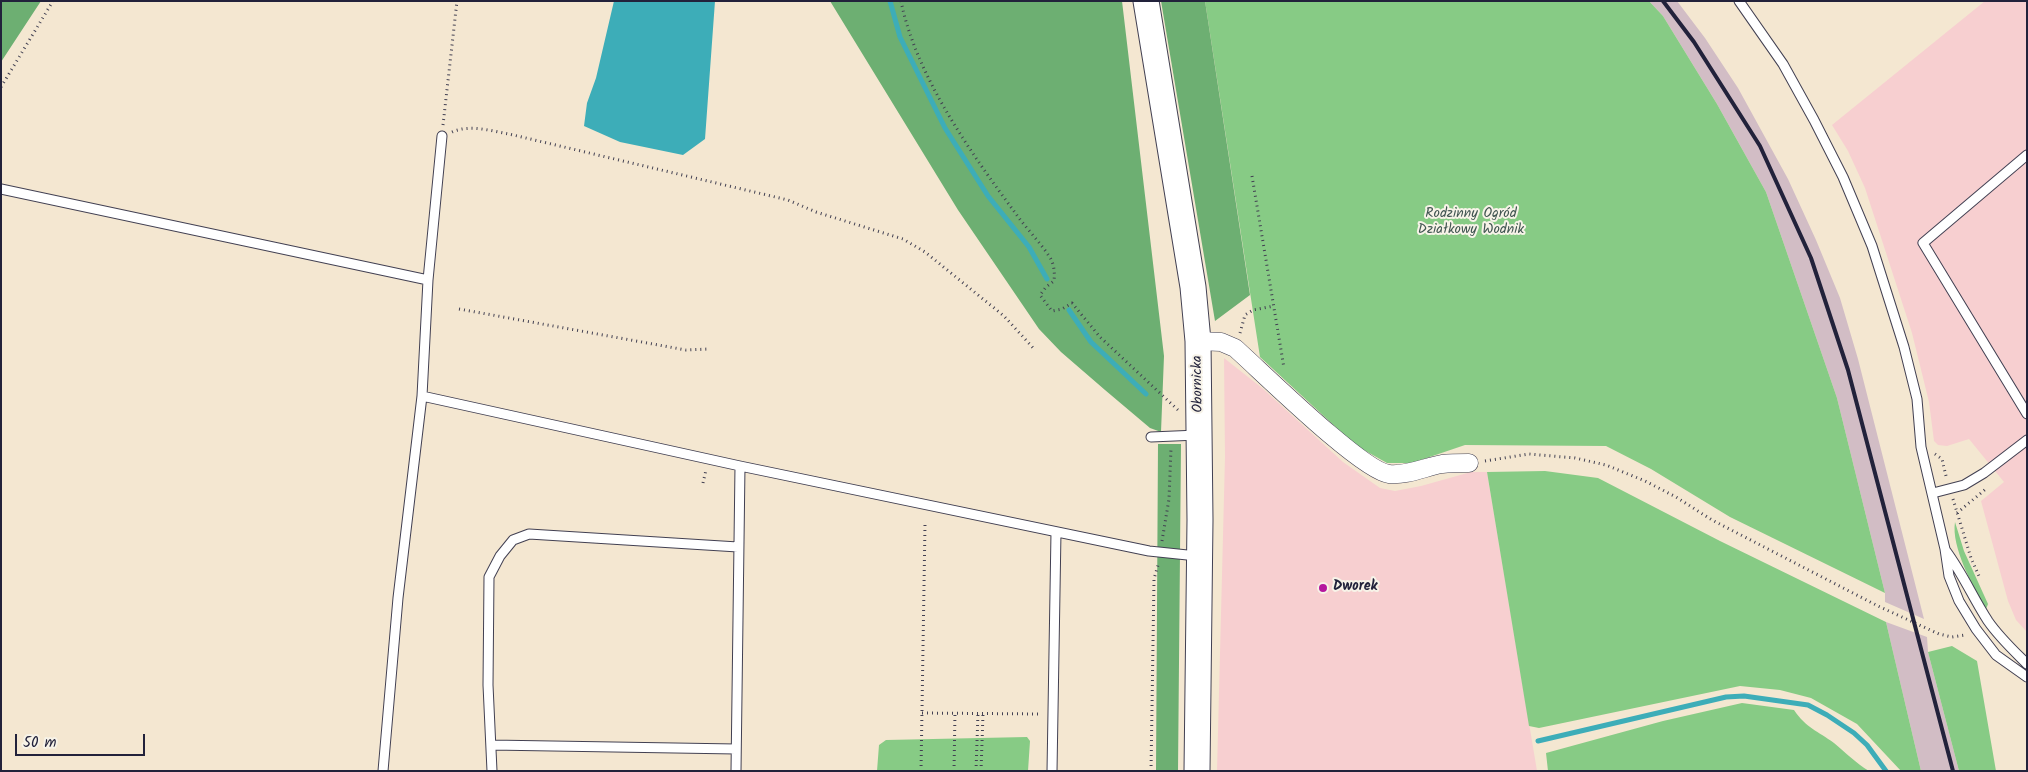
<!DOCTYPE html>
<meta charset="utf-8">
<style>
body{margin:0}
#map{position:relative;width:2028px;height:772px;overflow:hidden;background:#f4e7d1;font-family:Kalam,sans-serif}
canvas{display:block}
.frame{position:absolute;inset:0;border:2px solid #22223b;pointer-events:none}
.scale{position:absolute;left:15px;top:734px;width:130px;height:22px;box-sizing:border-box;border:2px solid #22223b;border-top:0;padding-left:6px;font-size:15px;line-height:18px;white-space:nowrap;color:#22223b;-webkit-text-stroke:4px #f7f3e8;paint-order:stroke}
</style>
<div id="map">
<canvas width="2028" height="772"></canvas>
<div class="frame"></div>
<div class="scale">50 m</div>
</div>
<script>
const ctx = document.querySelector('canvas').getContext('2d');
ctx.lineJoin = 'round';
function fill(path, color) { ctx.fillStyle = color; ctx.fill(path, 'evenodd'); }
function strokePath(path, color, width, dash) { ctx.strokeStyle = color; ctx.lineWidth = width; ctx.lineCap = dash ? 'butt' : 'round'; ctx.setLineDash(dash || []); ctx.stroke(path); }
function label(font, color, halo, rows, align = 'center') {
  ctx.font = font + ' Kalam,sans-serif'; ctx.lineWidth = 4; ctx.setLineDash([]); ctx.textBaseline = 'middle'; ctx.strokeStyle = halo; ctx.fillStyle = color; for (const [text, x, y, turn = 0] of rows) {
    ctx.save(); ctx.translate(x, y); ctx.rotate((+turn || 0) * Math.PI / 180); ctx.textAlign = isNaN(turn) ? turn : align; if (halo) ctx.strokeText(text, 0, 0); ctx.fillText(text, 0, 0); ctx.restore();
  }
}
fill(new Path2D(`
 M1985 1H2027V632L2016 620 2008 601 1981 501 2004 482 1969 439 1947 446 1938 445 1934 441 1929 402 1912 333 1865 188 1848 151 1832 125Z
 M1224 358 1262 388 1343 462 1380 488 1395 491 1421 486 1471 472H1487L1537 771H1217L1225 457Z`), '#f7cfd0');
fill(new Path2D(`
 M1649 1H1677L1705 38 1738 88 1788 179 1816 240 1840 298 1858 359 1924 619 1885 602V593L1837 398 1766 192 1717 104 1663 16Z
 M1886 622 1927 637 1928 652 1959 771H1921Z`), '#d2bdc5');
fill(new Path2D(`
 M1205 1H1649L1663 16 1717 104 1766 192 1837 398 1885 593 1730 517 1651 469 1606 446 1465 445 1412 463H1387L1355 445 1260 357Z
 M1545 471 1598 478 1720 541 1886 622 1921 771H1901L1857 724 1811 698 1780 690 1740 686 1539 728 1529 726 1487 472Z
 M1955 522 1964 551 1988 604 1986 609C1973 587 1951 547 1955 522Z
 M1952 646 1977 661 1996 771H1959L1928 652Z
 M1742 703 1794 710C1806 728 1818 731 1834 743 1846 753 1856 763 1869 771H1548L1546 753 1663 721Z
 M1027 737 1030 741 1028 771H877L879 745 886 740Z`), '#87cb85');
fill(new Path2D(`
 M1 1H41L1 62Z
 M830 1H1122L1164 356 1161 432 1150 428 1105 390 1061 352 1039 329 958 210Z
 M1161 1H1205L1250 295 1215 321Z
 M1158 444H1181L1178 771H1156Z`), '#6daf72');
fill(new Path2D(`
 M614 1H715L705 139 683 155 620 142 584 126 587 103 596 78Z`), '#3dadb8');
strokePath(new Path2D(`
 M890 1 900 37 945 128 988 196 1029 247 1047 279
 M1069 310 1091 342 1146 394
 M1538 741 1726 697 1744 696 1808 705 1827 715 1854 733 1867 745 1886 771`), '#3dadb8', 5);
const lane = new Path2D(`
 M1739 1 1783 64 1814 120 1843 177 1872 246 1904 347 1917 399 1921 447 1945 549 1949 576 1959 601 1976 629 1996 655 2027 677
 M2027 155 1923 243 2027 414
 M1 189 428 280
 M422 396 740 466 1149 551 1197 556
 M1151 437 1198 435
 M1933 493 1964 485 1984 473 2027 440
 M1946 551C1963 574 1973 598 1988 621 1999 637 2013 650 2027 664
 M491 745 736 749
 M383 771 398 598 422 396 428 280 442 136
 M492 771 488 685 489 577 500 556 513 540 529 534 738 547
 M736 771 740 466
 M1052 771 1056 532`);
const street = new Path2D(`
 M1198 341 1221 342 1235 348C1261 371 1362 471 1389 474 1407 476 1425 467 1442 464 1451 463 1460 463 1469 463`);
const secondary = new Path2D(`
 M1146 1 1193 287 1198 341 1200 520 1197 771`);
strokePath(lane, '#424052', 11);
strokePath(street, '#424052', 19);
strokePath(secondary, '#424052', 27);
strokePath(new Path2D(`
 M901 1C916 76 971 153 1016 214 1026 228 1039 241 1049 256 1054 263 1055 272 1054 281L1046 287 1040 295 1052 311 1062 309 1072 303 1100 337 1178 410
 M1 87 53 1
 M443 125 457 1
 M452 132C470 124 491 131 509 134L788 200 816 212 903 239 925 252 1004 316 1035 350
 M1252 176 1284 368
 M459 309 686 350 709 349
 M1240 333 1245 315 1253 310 1274 306
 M1935 454 1942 459 1946 476
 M1485 461 1529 454 1575 458 1606 465 1645 481 1676 497 1712 520 1878 606 1939 634 1952 637 1965 635
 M703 483 706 470
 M1953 499 1971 558 1979 576
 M1957 513 1987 488
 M1162 541 1169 499 1171 448
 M922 713 1041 714
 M921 771 925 524
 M954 771 955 712
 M976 771 978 713
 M981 771 983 714
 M1151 771 1154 579 1158 565`), '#424052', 3, [1, 4]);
strokePath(lane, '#fff', 9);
strokePath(street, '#fff', 18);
strokePath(secondary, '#fff', 25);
strokePath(new Path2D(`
 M1663 1 1694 42 1760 146 1811 258 1848 370 1953 771`), '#22223b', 4);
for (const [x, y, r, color] of [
 [1323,588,5,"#b5179e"]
]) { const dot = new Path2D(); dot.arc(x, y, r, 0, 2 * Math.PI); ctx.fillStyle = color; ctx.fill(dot); strokePath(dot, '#f7f3e8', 2); }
label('14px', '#405551', '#f7f3e8', [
 ["Rodzinny Ogród",1471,215],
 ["Działkowy Wodnik",1471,231]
]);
label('14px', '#22223b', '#f7f3e8', [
 ["Obornicka",1199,384,-91]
]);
label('bold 14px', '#22223b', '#f7f3e8', [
 ["Dworek",1333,588]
], 'left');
</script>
